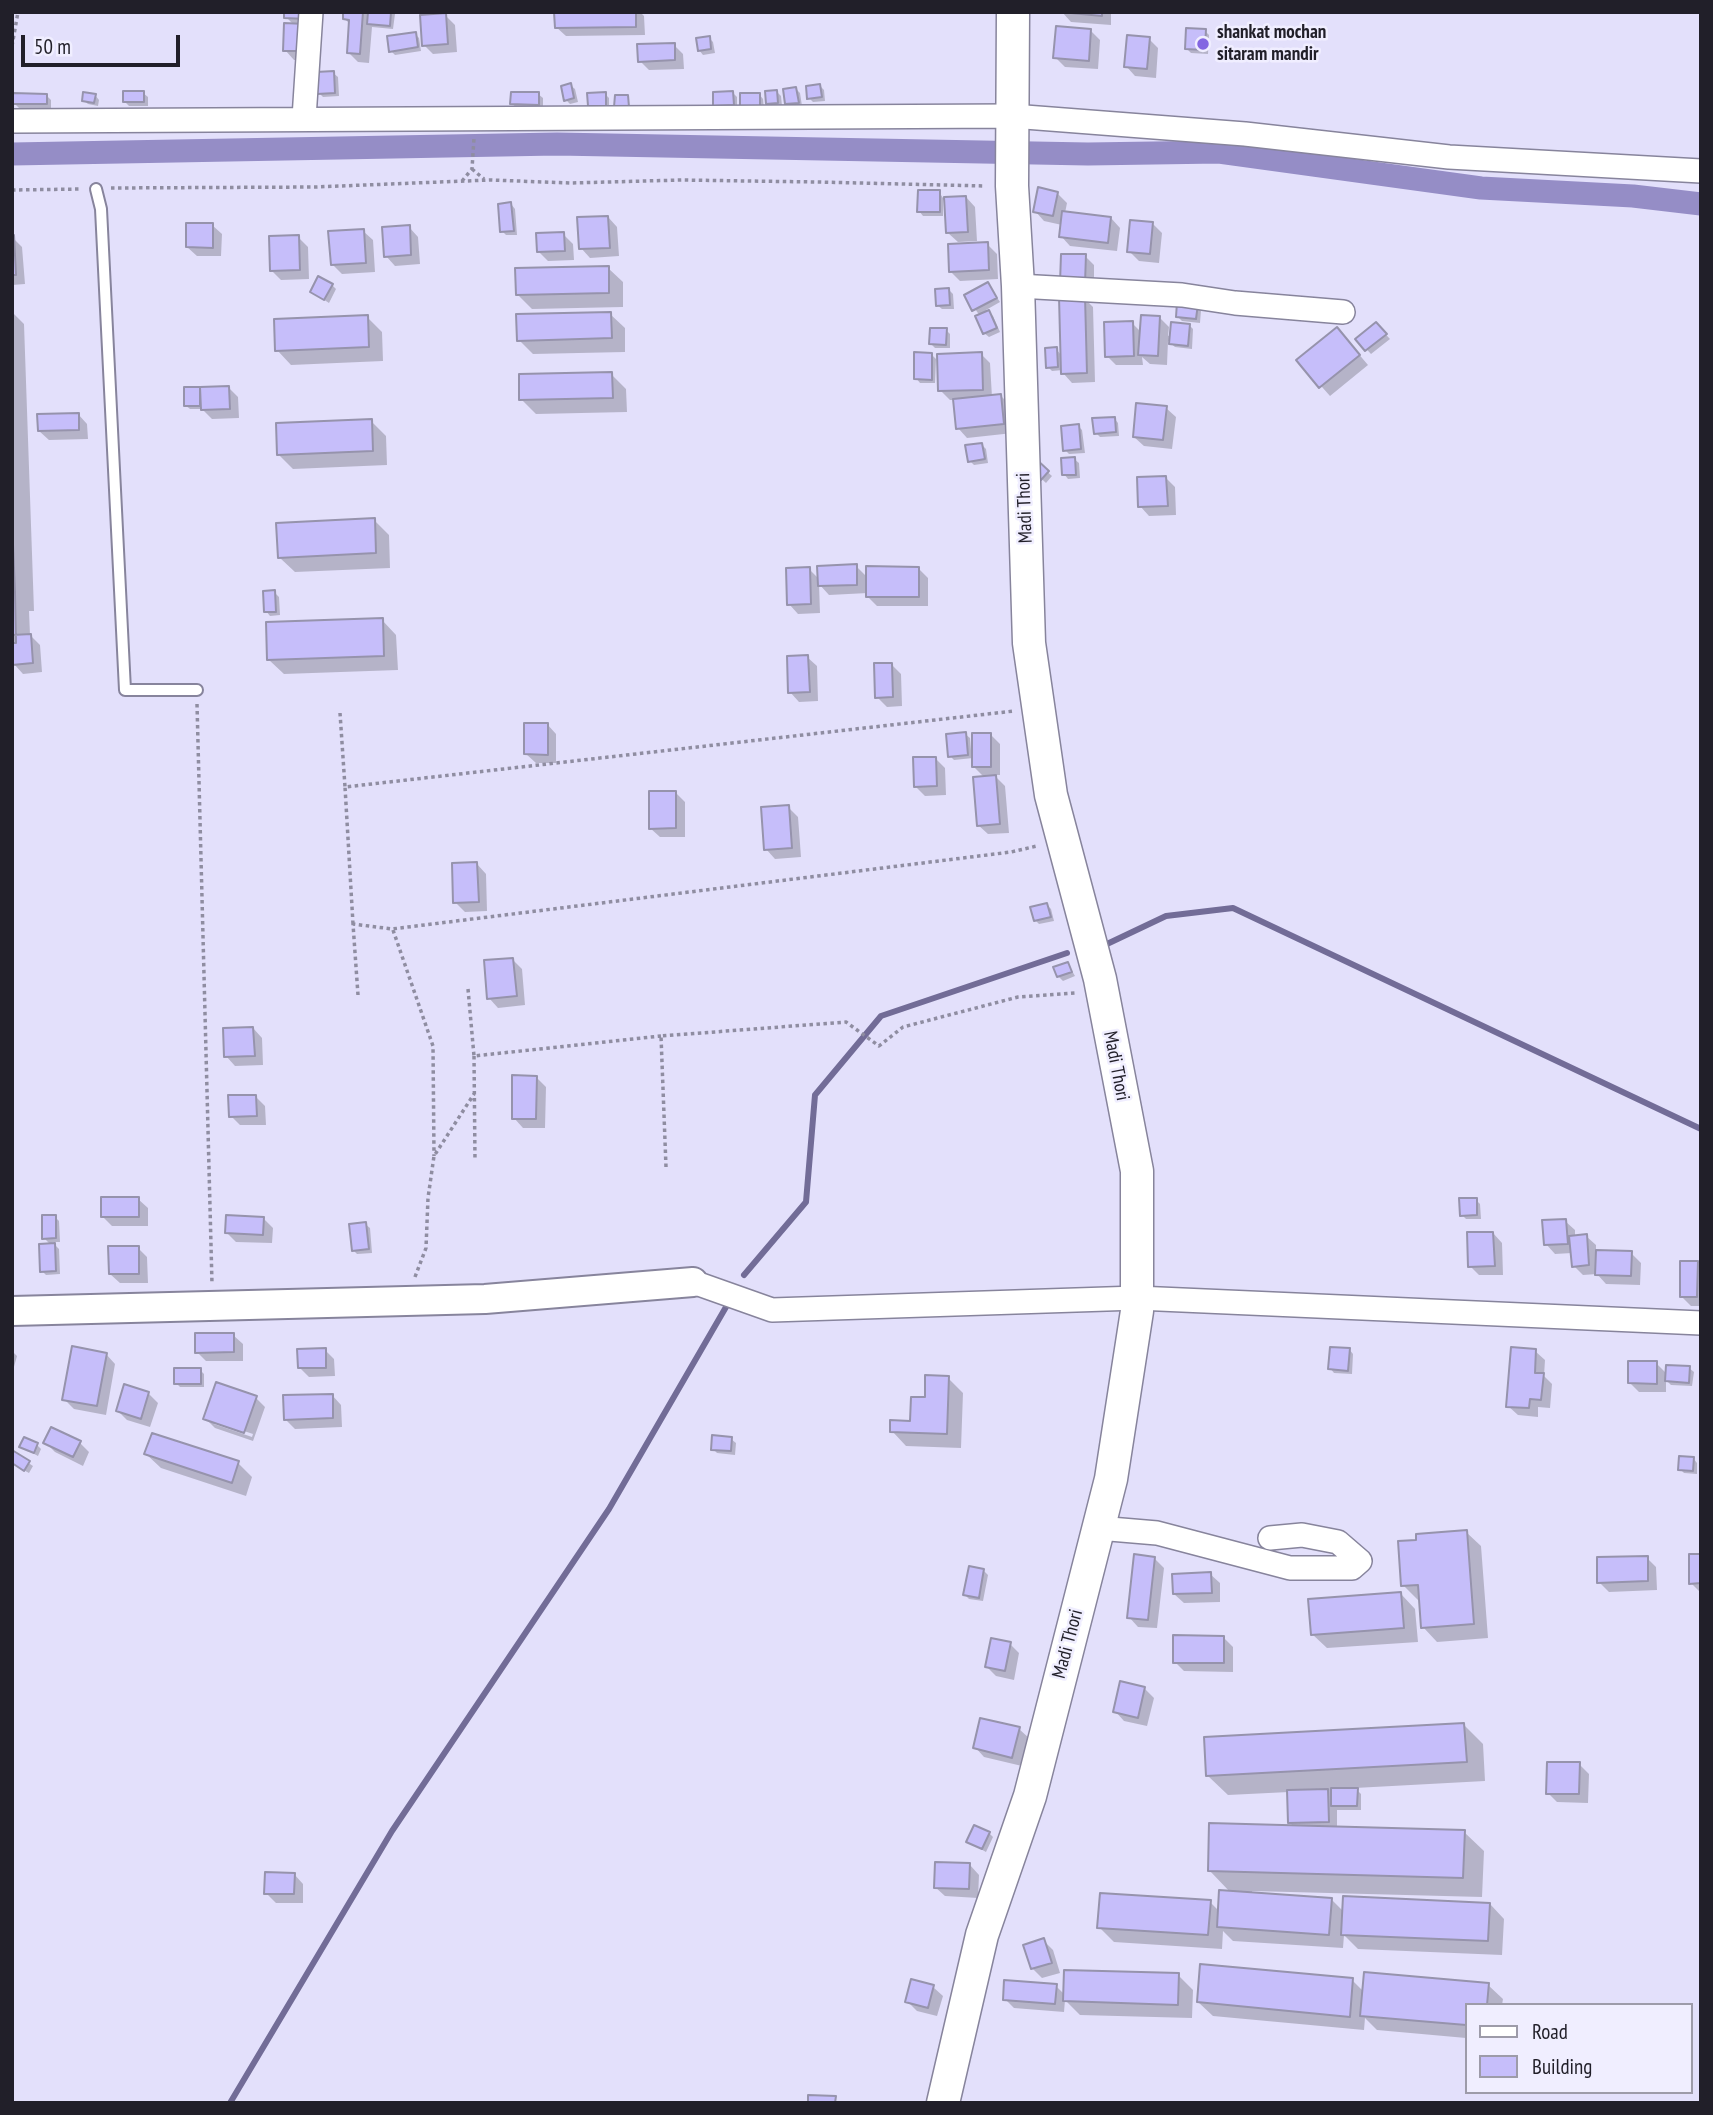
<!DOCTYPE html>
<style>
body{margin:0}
#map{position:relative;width:1713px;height:2115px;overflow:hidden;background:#e3e0fb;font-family:"PT Sans Narrow",sans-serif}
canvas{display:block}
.frame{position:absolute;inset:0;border:14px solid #211f29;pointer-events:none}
.legend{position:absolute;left:1465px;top:2003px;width:228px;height:91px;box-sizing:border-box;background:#f0eeff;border:2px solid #9d9ba9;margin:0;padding:9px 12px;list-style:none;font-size:21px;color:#211f29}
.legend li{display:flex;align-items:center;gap:14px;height:35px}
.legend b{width:35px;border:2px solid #9d9ba9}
.scale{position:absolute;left:21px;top:35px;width:159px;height:32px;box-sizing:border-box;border:4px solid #211f29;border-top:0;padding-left:9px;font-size:21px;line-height:24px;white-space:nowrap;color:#211f29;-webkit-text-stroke:5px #f0eeff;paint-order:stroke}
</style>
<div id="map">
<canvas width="1713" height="2115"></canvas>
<div class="frame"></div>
<ul class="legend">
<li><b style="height:9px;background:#fff"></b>Road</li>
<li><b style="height:19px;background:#c6befa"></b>Building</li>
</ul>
<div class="scale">50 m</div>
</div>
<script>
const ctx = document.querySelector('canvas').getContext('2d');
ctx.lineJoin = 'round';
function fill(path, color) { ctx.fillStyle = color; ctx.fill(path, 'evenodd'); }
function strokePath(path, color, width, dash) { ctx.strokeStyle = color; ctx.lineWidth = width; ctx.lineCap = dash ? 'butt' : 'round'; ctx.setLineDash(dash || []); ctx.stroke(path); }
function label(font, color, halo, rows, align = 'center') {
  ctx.font = font + ' "PT Sans Narrow",sans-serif'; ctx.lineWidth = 5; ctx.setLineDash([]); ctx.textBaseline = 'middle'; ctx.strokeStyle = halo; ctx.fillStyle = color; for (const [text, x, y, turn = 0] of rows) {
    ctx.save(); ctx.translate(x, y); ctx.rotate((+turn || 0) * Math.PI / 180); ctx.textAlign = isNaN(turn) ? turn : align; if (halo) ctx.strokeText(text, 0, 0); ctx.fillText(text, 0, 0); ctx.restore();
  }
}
fill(new Path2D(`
 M317 12 315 60H294L285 50 294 25 286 17Z
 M345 12 395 14 393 29 372 27 369 63 358 62 349 53 351 25 344 18Z
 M556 12H640L644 16 645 35 566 36 556 27Z
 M1062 12H1111V25L1071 22Z
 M445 15 455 25 457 52 433 54 424 45Z
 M1090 30 1100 40 1098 69 1065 67 1055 57Z
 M1205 31 1209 35 1208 54 1191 53 1187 49Z
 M415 34 419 38 421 51 395 55 391 51Z
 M709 38 713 42 715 53 703 55 699 50Z
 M1149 39 1158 48 1156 78 1135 76 1126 66Z
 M674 45 683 54 684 69 649 70 640 61Z
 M333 73 338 77 339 96 323 97 319 93Z
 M570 85 575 89 578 102 570 104 566 100Z
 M820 86 824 90 825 101 813 102 809 98Z
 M796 89 800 93 802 106 791 108 787 103Z
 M777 92 781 96 782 106 772 107 767 103Z
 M143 93 148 97V106H129L125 102Z
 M733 93 737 97V109H719L715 105Z
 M538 94 543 98V108H516L512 103Z
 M605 94 609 98V110H594L589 106Z
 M759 94 763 99 764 110 742 95Z
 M46 95 51 100V108H19L15 104Z
 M95 95 99 100 98 106 88 104 83 100Z
 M939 192 943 198 966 197 975 207 977 241 958 242 948 233 946 200H943V216H923L919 211Z
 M1057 193 1067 203 1065 213 1111 218 1120 228 1117 251 1070 246 1061 236 1062 225 1044 221 1035 211Z
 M511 204 515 209 517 235H506L502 231Z
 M608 217 617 227 619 256 590 258 581 248Z
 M1152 223 1162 233 1159 263 1139 261 1129 251Z
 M212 225 222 234 221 256H197L187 247Z
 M409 227 418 237 420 264 395 266 386 256Z
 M363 231 373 240 375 272 342 274 332 264Z
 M563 234 573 244 574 260 548 261 539 252Z
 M12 237 22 247 25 284 12 285Z
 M298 237 308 247 309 279 281 280 271 270Z
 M987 244 997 254 998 279 960 281 951 272Z
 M1085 256 1094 265V292H1071Z
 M608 268 623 282V307L532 309 517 294Z
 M988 284 1000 302 986 310 993 316 1000 332 989 337 984 333 980 316 966 296Z
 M332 285 336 289 329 303 312 292Z
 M949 290 953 294 954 309H942L937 305Z
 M1084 298 1093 307 1095 382 1072 383 1063 373V370L1052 371 1048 367 1056 349 1062 356Z
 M1197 306 1201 310 1200 323 1182 321 1177 316Z
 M12 312 24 324 34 611H29L30 635 40 645 42 672 23 674 14 664 12 658Z
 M610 314 625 328V352L533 354 519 340Z
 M367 317 382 332 383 361 291 365 277 350Z
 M1159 317 1169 327 1168 336 1189 325 1193 329 1192 349 1175 347 1168 341 1167 365 1150 364 1142 357 1143 365H1116L1107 356 1132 323 1141 332Z
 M1376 324 1390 339 1371 354 1357 339Z
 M946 330 950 334V348H935L931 344Z
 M1346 339 1368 365 1330 396 1299 361Z
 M931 354 936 359 935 383H920L916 378Z
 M981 354 990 363 992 397 1001 396 1010 405 1013 433 967 438 958 428 955 400H950L940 390Z
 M611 374 626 389 627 412 536 414 521 399Z
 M185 388H229L238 397 239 418 212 419 202 409H190L185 405Z
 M1166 408 1176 417 1172 449 1144 446 1134 437Z
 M78 414 87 424 88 439 49 440 39 431Z
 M1114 418 1118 423 1119 436 1100 437 1096 433Z
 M371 421 386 436 387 465 293 469 278 454Z
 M1078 426 1082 430 1085 453 1069 454 1065 450Z
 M982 445 986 449 988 463 974 465 970 461Z
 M1074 459 1079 463 1080 478 1068 479 1064 474Z
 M1035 461 1052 476 1046 483 1029 467Z
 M1166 478 1175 487 1176 515 1149 516 1140 506Z
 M374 520 389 535 390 568 295 572 280 558Z
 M856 566 868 578 918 568 928 578V606H877L868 597V593L829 595 819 584 820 613 798 614 789 604 809 569 819 579Z
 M274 592 279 597 280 615 270 616 266 611Z
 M382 620 396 635 398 670 284 674 269 660Z
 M807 657 817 666 818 701 799 702 790 692Z
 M891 664 901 674 902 706 887 707 877 697Z
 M547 724 556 734V763H536L526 754Z
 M965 734 970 738 971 750 991 735 1000 744V775H994L1005 786 1009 833 988 834 978 825 985 778 973 766V758L954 760 950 756Z
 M935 758 945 768 946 795 925 796 915 786Z
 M676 793 685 802V837H660L650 828Z
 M788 807 798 817 801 857 775 859 766 849Z
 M477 864 486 874 487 911 465 912 455 902Z
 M1047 905 1051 909 1054 921 1039 924 1035 920Z
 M513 960 522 969 525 1005 498 1008 489 998Z
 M1068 964 1075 976 1063 981 1058 976Z
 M253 1028 262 1038 263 1065 235 1066 226 1056Z
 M536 1077 546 1087 545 1128H523L514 1118Z
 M255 1096 265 1106 266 1125H240L231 1116Z
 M138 1199 148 1208V1226H112L102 1216Z
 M1476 1200 1480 1204 1481 1219H1466L1462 1215Z
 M55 1217 59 1221 60 1242H52L59 1249 60 1274 46 1275 42 1271 51 1245 44 1238Z
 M263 1218 273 1228 272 1243 236 1242 227 1233Z
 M1565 1221 1575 1230V1237L1586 1236 1596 1245V1252L1631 1253 1641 1263 1640 1285 1606 1284 1597 1274 1583 1275 1574 1266 1572 1253 1555 1254 1546 1244Z
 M365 1224 370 1228 372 1253 357 1254 353 1250Z
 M1493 1233 1502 1243 1503 1275H1479L1470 1266Z
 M138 1248 147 1257 148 1283H120L110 1274Z
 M1697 1263 1701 1266V1306H1691L1681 1296Z
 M233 1335 243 1344V1361H206L197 1352Z
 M1349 1349 1353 1354 1352 1374 1334 1373 1330 1368Z
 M325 1350 334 1359 335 1376 309 1377 299 1367Z
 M12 1351 17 1356 12 1374Z
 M1535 1351 1545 1360 1544 1376 1552 1384 1550 1408 1538 1407V1417L1518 1415 1508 1406Z
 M106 1354 115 1364 106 1415 74 1409 64 1399Z
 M1656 1363 1667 1374 1689 1368 1694 1372 1692 1386 1671 1385 1666 1380V1392H1639L1630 1383Z
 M200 1370 204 1374V1387H180L176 1383Z
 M948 1378 963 1393 961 1448 906 1446 892 1431 912 1422 926 1399Z
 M148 1393 158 1403 150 1427 127 1420 118 1411Z
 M332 1395 341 1405 342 1427 295 1429 285 1419Z
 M256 1398 265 1407 253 1441 215 1428 205 1418ZM214 1421 253 1434 252 1437 214 1424Z
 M731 1439 736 1443 735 1455 717 1453 713 1449Z
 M45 1442 80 1443 89 1452 83 1466 55 1452Z
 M37 1445 41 1449 38 1456 21 1447Z
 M12 1452 33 1466 29 1473 12 1464Z
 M146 1454 238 1463 252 1477 246 1496 161 1468Z
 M1693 1458 1697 1463V1474L1684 1473 1680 1469Z
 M1466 1532 1481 1546 1488 1638 1437 1642 1423 1627 1421 1599 1418 1600 1403 1585Z
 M1701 1555V1592H1700L1691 1583Z
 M1154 1558 1164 1568 1157 1628 1138 1627 1129 1617Z
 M1647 1558 1656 1567 1657 1590 1609 1592 1599 1582Z
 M983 1570 988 1575 983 1601 969 1599 965 1595Z
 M1210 1574 1220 1583V1602L1184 1603 1174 1594Z
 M1401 1594 1415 1609 1418 1642 1327 1648 1312 1634Z
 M1223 1637 1233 1647V1672L1184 1671 1175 1662Z
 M1010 1644 1019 1653 1014 1680 996 1676 987 1667Z
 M1144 1688 1154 1698 1147 1726 1124 1721 1115 1711Z
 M1464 1725 1483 1744 1485 1781 1355 1788 1361 1794V1810H1337V1828L1464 1832 1484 1851 1482 1897 1252 1891V1894L1331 1899 1344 1912 1490 1904 1504 1919 1502 1955 1358 1949 1344 1935 1343 1948 1233 1941 1223 1931 1222 1949 1114 1942 1099 1927 1210 1902 1220 1912 1231 1893 1209 1870 1294 1827 1289 1822V1792L1228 1795 1208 1776Z
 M1019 1729 1029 1738 1022 1766 984 1757 975 1747Z
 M1579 1764 1589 1774 1588 1803 1557 1802 1548 1793Z
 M989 1833 993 1837 986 1852 968 1842Z
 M970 1865 979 1875 978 1898 945 1896 935 1887Z
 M294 1874 303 1884V1903H276L266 1893Z
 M1043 1940 1053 1950 1060 1973 1042 1978 1032 1968Z
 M1178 1975 1193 1990 1192 2018 1080 2015 1065 2000 1064 2012 1014 2008 1005 1999 1056 1986 1065 1995Z
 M1352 1980 1364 1992 1488 1985 1503 1999 1502 2005H1466V2038L1377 2030 1365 2018 1364 2030 1213 2016 1198 2002Z
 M933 1987 943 1996 937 2016 917 2011 907 2001Z`), '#0003');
strokePath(new Path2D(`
 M1107 944 1166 916 1233 908 1701 1129
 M744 1275 806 1202 815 1095 881 1016 1067 953
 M230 2103 392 1831 609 1509 726 1307`), '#726c97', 6);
strokePath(new Path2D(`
 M12 154 557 144 1088 154 1219 152 1481 188 1633 196 1701 204`), '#958dc6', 23);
const building = new Path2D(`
 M284 12H308V19L284 18Z
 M343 12H363L360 54 347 53 349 20 343 19Z
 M368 12H391L390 26 367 24Z
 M554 12H636V27L555 28Z
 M1060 12H1102V16Z
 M446 13 448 44 422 46 420 15Z
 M284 23 306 24V51H283Z
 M1056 26 1091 29 1089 61 1053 58Z
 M1186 28 1206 29 1205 50 1185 49Z
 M416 32 418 47 389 52 387 36Z
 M1127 35 1150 37 1147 69 1124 67Z
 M710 36 711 49 698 51 696 38Z
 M675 43V60L638 62 637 44Z
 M334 71 335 93 317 94 316 72Z
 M571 83 574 98 564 101 561 86Z
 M820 84 822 97 807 99 806 86Z
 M796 87 799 103 785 104 783 89Z
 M777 90 778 103 766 104 765 91Z
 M123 91H144V102H123Z
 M733 91 734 105 713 106V92Z
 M83 92 96 94 94 103 82 101Z
 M511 92H539V105L510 104Z
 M606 92V106H588L587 93Z
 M13 93 47 94V104H13Z
 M740 93H760V106H740Z
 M615 95H628L629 107H614Z
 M1038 187 1058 192 1053 216 1033 212Z
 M918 190H940V212H917Z
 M966 196 968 232 946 233 944 197Z
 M511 202 514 231 500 232 498 204Z
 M1062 211 1111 217 1108 243 1059 237Z
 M608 216 610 248 579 249 577 217Z
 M1130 220 1153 222 1150 254 1127 252Z
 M186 223H213V248L186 247Z
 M410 225 411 255 384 257 382 227Z
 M364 229 366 263 331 265 328 231Z
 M564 232 565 251 537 252 536 233Z
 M14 235 16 275H12V236Z
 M299 235 300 270 270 271 269 236Z
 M988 242 989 270 949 272 948 244Z
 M1061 254H1086L1085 284 1060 283Z
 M609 266V293L516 295 515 268Z
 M318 276 333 284 324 300 310 292Z
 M988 282 997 298 972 311 964 295Z
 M949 288 950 305 936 306 935 289Z
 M1085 296 1087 373 1061 374 1059 297Z
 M1177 302 1198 304 1196 319 1176 317Z
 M989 310 997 328 983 334 975 316Z
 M611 312 612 338 517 341 516 314Z
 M368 315 369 347 275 351 274 319Z
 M1141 315 1160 316 1158 356 1138 355Z
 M1133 321 1134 356 1105 357 1104 322Z
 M1171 322 1190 324 1188 346 1169 344Z
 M1376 322 1387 334 1365 351 1355 339Z
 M1337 327 1360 355 1319 388 1296 360Z
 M930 328H947L946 345 929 344Z
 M1057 347 1058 367 1046 368 1045 348Z
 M914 352 932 353V380L914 379Z
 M982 352 983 390 938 391 937 354Z
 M612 372 613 398 519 400V374Z
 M229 386 230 409 201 410 200 387Z
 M184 387H200V406H184Z
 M1001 394 1004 424 956 429 953 399Z
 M1136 403 1167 406 1163 440 1133 437Z
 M79 413V430L38 431 37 414Z
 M1115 417 1116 432 1094 434 1092 418Z
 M372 419 373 451 277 455 276 423Z
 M1079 424 1081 449 1063 451 1061 426Z
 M982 443 985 459 968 462 965 445Z
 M1075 457 1076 475H1062L1061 458Z
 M1035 458 1049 471 1041 480 1027 467Z
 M1166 476 1168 506 1138 507 1137 477Z
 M375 518 376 553 278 558 276 523Z
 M12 520 15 592H12Z
 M857 564V585L818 586 817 566Z
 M866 566 919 567V597H866Z
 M810 567 811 604 787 605 786 568Z
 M275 590 276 612H264L263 591Z
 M12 592H15L16 643H12Z
 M383 618 384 656 267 660 266 622Z
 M31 634 33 663 12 665V635Z
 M808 655 810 692 788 693 787 656Z
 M874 663H892L893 697 875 698Z
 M524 723H548V755L524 754Z
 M966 732 968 755 948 757 946 734Z
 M972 733H991V767H972Z
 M913 757H936L937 786 914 787Z
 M996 775 1000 824 977 826 973 777Z
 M649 791H676V828L649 829Z
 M789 805 792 848 764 850 761 807Z
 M477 862 479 902 453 903 452 863Z
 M1047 903 1051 917 1034 921 1030 907Z
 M513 958 517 996 487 999 484 960Z
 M1068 962 1072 972 1057 977 1053 967Z
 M253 1027 255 1056 224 1057 223 1028Z
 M512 1075 537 1076 536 1119H512Z
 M228 1095H256L257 1116 229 1117Z
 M101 1197H139V1217H101Z
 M1459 1198H1477V1215L1460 1216Z
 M42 1215H56V1238L42 1239Z
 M226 1215 264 1217 263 1235 225 1233Z
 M1566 1219 1568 1244 1544 1245 1542 1220Z
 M366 1222 369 1249 352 1251 349 1224Z
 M1467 1232H1493L1495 1266 1468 1267Z
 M1587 1234 1589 1265 1572 1267 1569 1236Z
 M55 1243 56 1271 40 1272 39 1244Z
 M108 1246H139V1274H109Z
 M1596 1250 1632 1251 1631 1276 1595 1275Z
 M1680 1261H1698L1697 1297H1680Z
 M195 1333H234V1352L195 1353Z
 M72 1346 107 1353 97 1406 62 1400Z
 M1330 1347 1350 1348 1348 1371 1328 1369Z
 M1511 1347 1536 1349 1535 1373H1544L1541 1400 1530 1399 1529 1408 1506 1407Z
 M326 1348V1368H298L297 1349Z
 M1628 1361H1657V1384L1628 1383Z
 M1666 1365 1690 1366 1689 1383 1665 1381Z
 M174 1368H201V1384H174Z
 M925 1375 949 1376 947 1434 890 1432V1420L910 1421 911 1397H925Z
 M216 1382 257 1396 244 1433 203 1419Z
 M124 1384 149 1392 141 1419 116 1411Z
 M333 1394V1418L284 1420 283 1395Z
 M51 1427 81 1441 73 1457 43 1443Z
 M152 1433 239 1461 232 1483 144 1454Z
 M712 1435 732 1437 731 1451 711 1450Z
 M24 1437 38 1443 34 1453 19 1447Z
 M12 1450 30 1461 24 1471 12 1463Z
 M1679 1456 1694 1457 1693 1471 1678 1470Z
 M1467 1530 1474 1624 1421 1628 1418 1585 1401 1586 1398 1541 1416 1540V1534Z
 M1134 1554 1155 1557 1148 1620 1127 1618Z
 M1689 1554H1701V1583L1689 1584Z
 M1648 1556V1581L1597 1583V1557Z
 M969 1566 984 1569 979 1598 963 1595Z
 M1211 1572 1212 1593 1173 1594 1172 1574Z
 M1401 1592 1404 1628 1311 1635 1308 1599Z
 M1173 1635 1224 1636V1663H1173Z
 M991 1638 1011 1642 1005 1671 985 1667Z
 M1120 1681 1145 1687 1138 1718 1113 1712Z
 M980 1718 1020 1727 1012 1758 973 1748Z
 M1464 1723 1467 1762 1206 1776 1204 1737Z
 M1547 1762H1580L1579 1794H1546Z
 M1331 1788H1358L1357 1806H1331Z
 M1328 1789 1329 1822 1288 1823 1287 1790Z
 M1209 1823 1465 1830 1463 1878 1208 1871Z
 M974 1825 990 1832 982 1849 966 1842Z
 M935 1862 970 1863 969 1889 934 1888Z
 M265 1872 295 1873 294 1894H264Z
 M1219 1890 1332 1898 1329 1935 1217 1927Z
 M1100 1893 1211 1900 1208 1935 1097 1928Z
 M1343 1896 1490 1903 1488 1941 1341 1935Z
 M1044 1938 1052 1963 1031 1969 1023 1945Z
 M1200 1964 1353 1978 1350 2017 1197 2002Z
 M1064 1970 1179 1973 1178 2005 1063 2001Z
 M1364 1972 1489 1983 1487 2005H1466V2025L1360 2016Z
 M911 1979 934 1985 928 2008 905 2002Z
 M1004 1980 1057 1984 1055 2004 1003 2000Z
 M808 2095 836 2096 835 2103H808Z`);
fill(building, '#c6befa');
strokePath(building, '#9693ac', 2);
const service = new Path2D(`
 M96 189 101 209 125 690H197`);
const minor = new Path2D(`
 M304 118 311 12
 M12 121 1012 116 1245 134 1449 157 1701 171
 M1018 286 1182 295 1235 303 1343 312
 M693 1282 772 1310 1137 1298 1701 1323
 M1098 1528 1157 1533 1290 1568H1352L1360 1561 1338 1542 1302 1535 1270 1538`);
const tertiary = new Path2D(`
 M12 1311 485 1299 693 1282`);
const secondary = new Path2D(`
 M943 2103 982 1935 1030 1796 1111 1479 1137 1311V1171L1100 979 1051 795 1029 643 1018 286 1012 186 1013 12`);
strokePath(service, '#87849c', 14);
strokePath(minor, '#87849c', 26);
strokePath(tertiary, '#87849c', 32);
strokePath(secondary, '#87849c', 35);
strokePath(new Path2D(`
 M12 46 18 12
 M472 169 484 179
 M462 181 472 169 474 138
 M111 188 315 187 490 180 571 183 682 180 816 182 985 186
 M12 190 82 189
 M197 704 212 1284
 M340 713 345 787
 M353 924 345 787 1014 711
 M393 930 433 1046 434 1156
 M468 989 474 1056 661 1036
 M358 995 353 924 392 929 1011 852 1037 846
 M474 1056 475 1161
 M666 1167 661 1036 846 1022 879 1046 903 1027 1018 997 1076 993
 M415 1277 426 1248 428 1198 434 1156 474 1094`), '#8f8da1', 3.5, [3.5, 3.5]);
strokePath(service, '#fff', 10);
strokePath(minor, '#fff', 23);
strokePath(tertiary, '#fff', 28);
strokePath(secondary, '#fff', 32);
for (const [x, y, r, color] of [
 [1203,44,7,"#8366e2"]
]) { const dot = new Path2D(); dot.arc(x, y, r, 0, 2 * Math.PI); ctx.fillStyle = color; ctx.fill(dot); strokePath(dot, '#f0eeff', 2.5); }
label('bold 19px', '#211f29', '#f0eeff', [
 ["shankat mochan",1217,33],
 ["sitaram mandir",1217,55]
], 'left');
label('19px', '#211f29', '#f0eeff', [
 ["Madi Thori",1025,508,-92],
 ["Madi Thori",1116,1066,79],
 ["Madi Thori",1068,1644,-75]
]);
</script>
